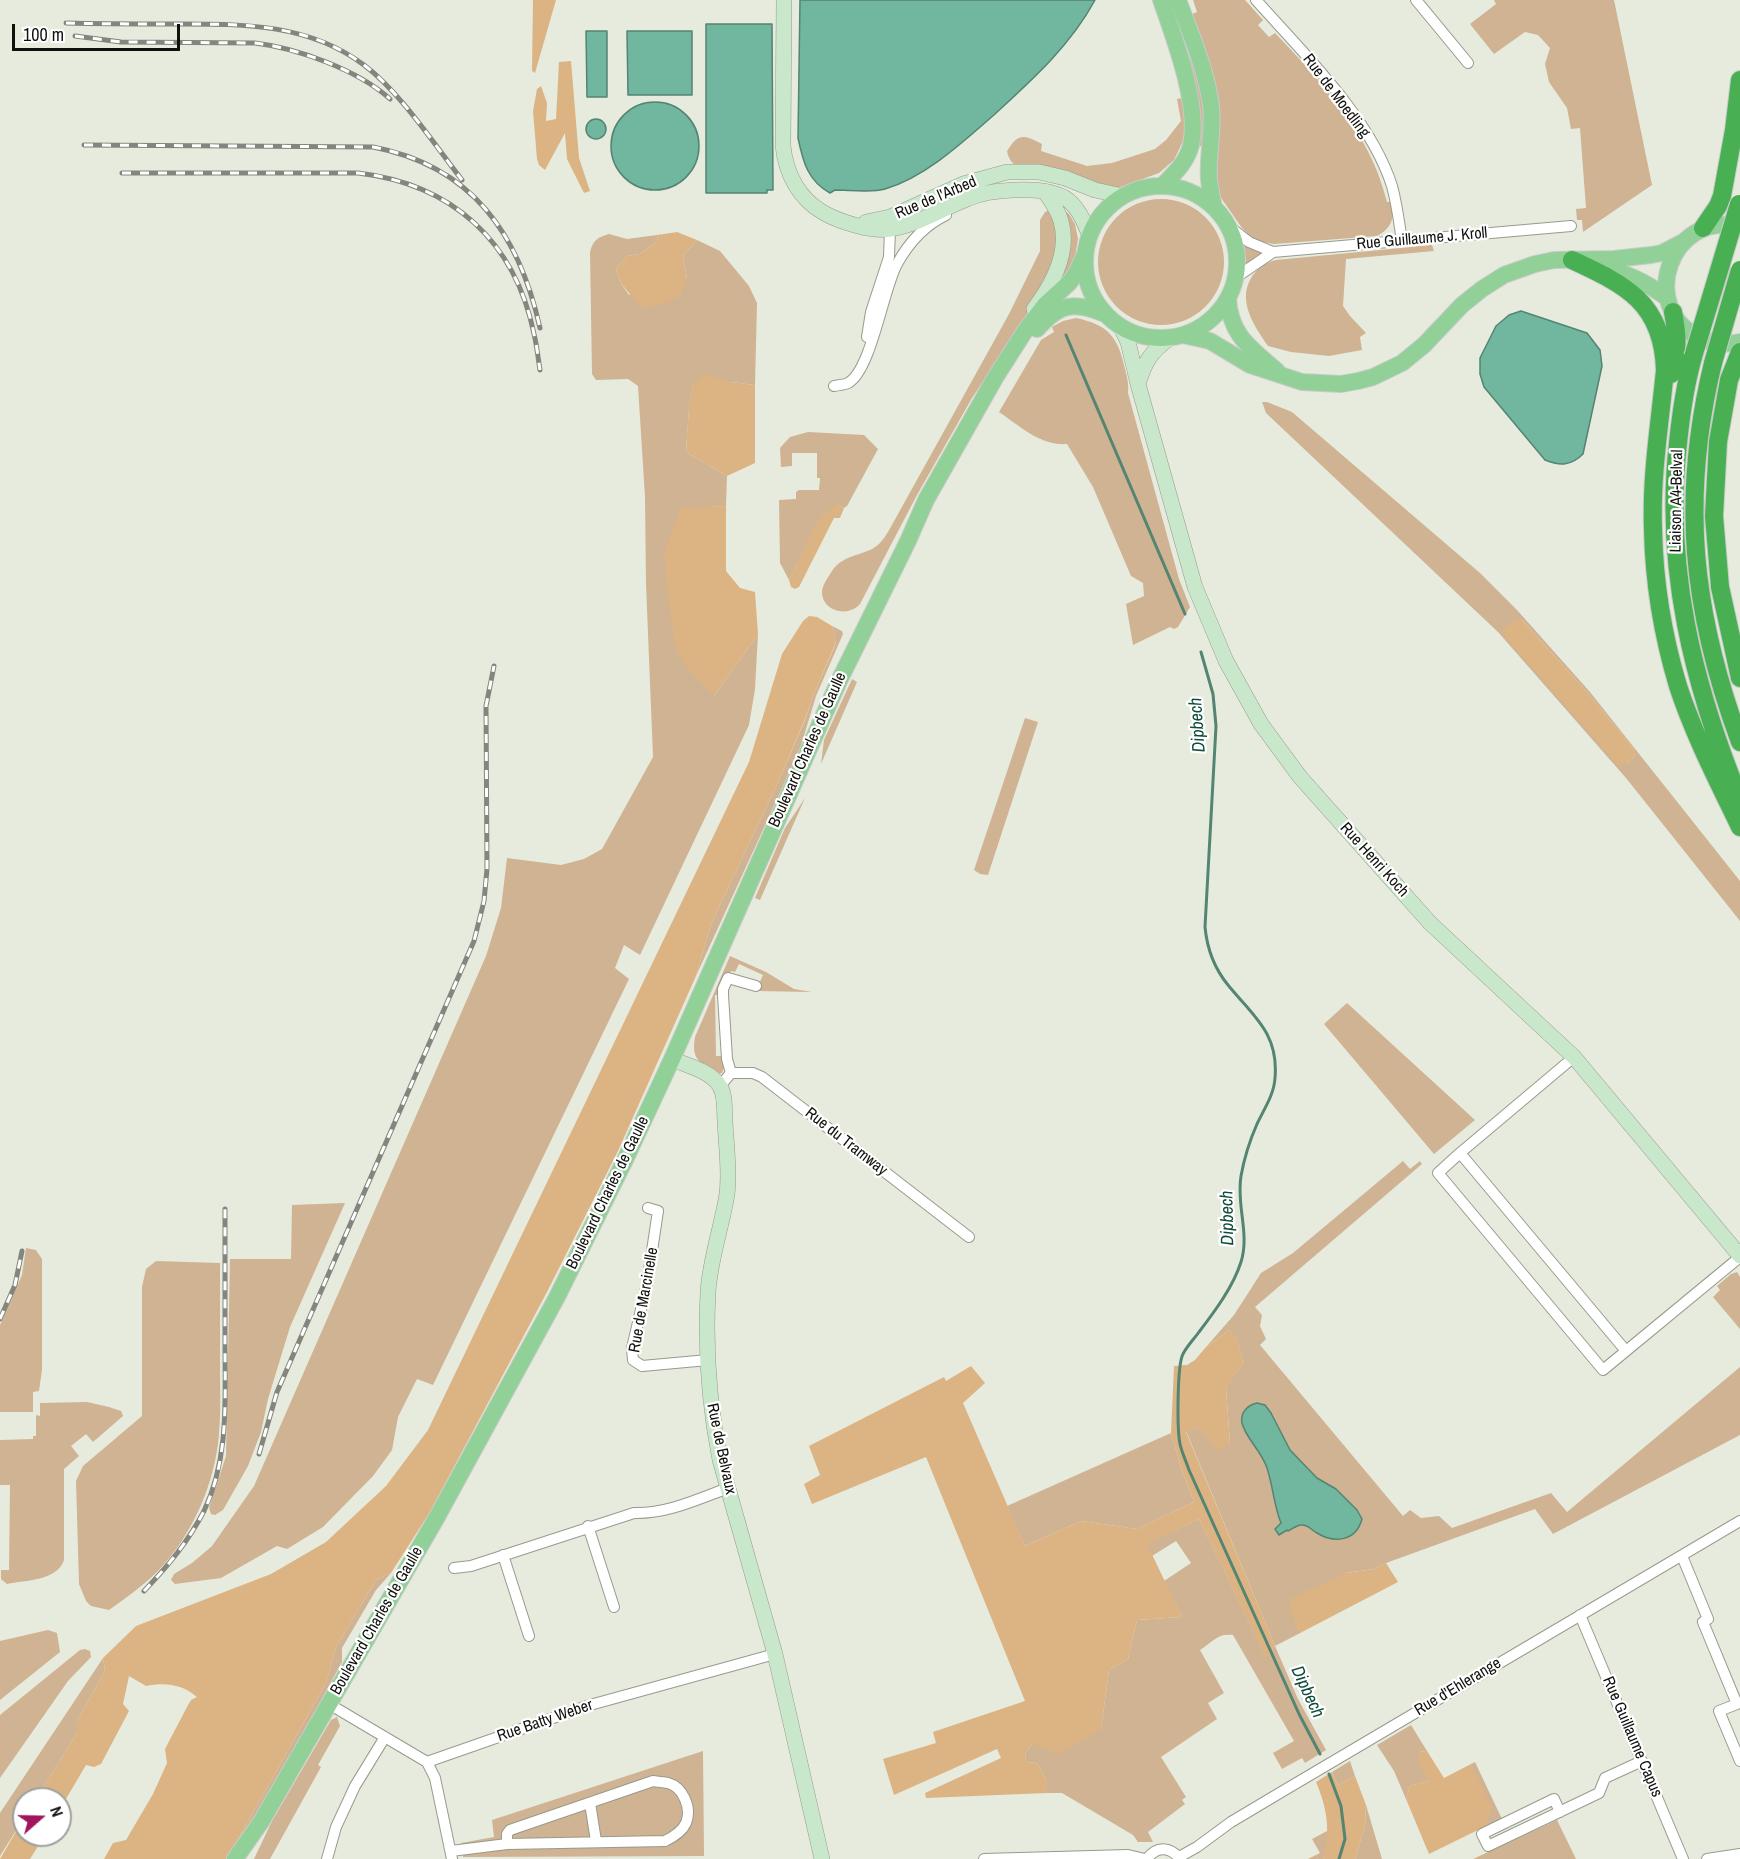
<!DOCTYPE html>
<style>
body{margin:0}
#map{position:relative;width:1740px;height:1859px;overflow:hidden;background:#e7ebdd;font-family:"Archivo Narrow",sans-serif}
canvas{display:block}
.north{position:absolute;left:12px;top:1787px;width:60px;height:60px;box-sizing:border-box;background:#fff;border:2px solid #9fa09e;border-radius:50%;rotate:70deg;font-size:16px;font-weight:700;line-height:24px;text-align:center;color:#10110c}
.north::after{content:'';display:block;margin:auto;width:21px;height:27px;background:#a1155d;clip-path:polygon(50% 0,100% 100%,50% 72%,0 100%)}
.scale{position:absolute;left:12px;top:24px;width:168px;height:27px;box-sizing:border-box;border:3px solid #10110c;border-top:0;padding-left:8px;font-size:18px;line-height:21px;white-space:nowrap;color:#10110c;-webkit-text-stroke:4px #fff;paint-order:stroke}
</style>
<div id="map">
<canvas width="1740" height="1859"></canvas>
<div class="north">N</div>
<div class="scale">100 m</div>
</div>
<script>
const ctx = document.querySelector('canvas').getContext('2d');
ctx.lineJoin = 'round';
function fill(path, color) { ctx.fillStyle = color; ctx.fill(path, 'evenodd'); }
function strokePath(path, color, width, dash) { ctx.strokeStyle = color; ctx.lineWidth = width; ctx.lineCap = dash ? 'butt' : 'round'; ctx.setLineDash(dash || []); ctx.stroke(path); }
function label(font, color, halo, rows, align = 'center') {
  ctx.font = font + ' "Archivo Narrow",sans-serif'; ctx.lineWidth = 4.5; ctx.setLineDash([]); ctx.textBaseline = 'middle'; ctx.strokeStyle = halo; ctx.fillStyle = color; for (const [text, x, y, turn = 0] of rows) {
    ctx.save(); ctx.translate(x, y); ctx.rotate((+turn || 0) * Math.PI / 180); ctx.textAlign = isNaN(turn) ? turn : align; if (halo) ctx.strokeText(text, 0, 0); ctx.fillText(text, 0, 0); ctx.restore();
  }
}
fill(new Path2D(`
 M1166 0H1173L1202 87 1205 147 1199 146C1206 94 1184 48 1166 0Z
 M1193 0H1245L1263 20 1258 25 1269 37 1275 33C1313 73 1356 118 1377 171 1381 181 1384 192 1387 202H1391C1395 218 1392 228 1377 236L1274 244 1258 241 1250 236 1242 228 1217 192 1190 15 1197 12Z
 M1494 0H1614L1652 185 1583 232 1582 220H1577L1576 209 1586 208 1580 128 1571 129 1567 108 1549 82 1545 64 1550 48 1538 35 1525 32 1494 54 1470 24 1496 4Z
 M1182 98 1186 120 1183 141 1174 160 1159 173 1118 188 1021 169C1013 164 1009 161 1007 151 1018 133 1024 134 1042 144L1041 151 1087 166 1112 163 1155 149 1166 140 1181 121 1177 99Z
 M1098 262a63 63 0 1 1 126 0a63 63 0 1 1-126 0Z
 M1055 207H1061L1069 214 1075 224 1078 239 1073 270 1005 350 972 398 917 495 860 604C848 618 822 611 822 592 822 585 829 576 832 571 842 556 858 556 872 549 880 545 884 538 888 532L1009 314 1040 251V220L1045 212Z
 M609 234 627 239 657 235 658 241 640 254 627 256 616 269 620 282 629 295 687 279 683 256 697 240 720 251 749 286 757 303 755 385 731 382 693 385 689 408 686 452 727 476 726 506 680 509 714 696 758 634 755 689 749 725 640 955 624 945 615 968 629 979 433 1385 417 1379 398 1417 392 1450 373 1476 323 1527 287 1549 277 1546 221 1578 175 1584 171 1580 174 1574 192 1563 212 1546 254 1486 486 956 501 908 507 858 561 865 584 859 602 849 653 757 646 584 645 497 638 386 628 379 596 380 592 374 590 252C593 240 598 237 609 234Z
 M1244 244 1263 253 1246 264Z
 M1432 245 1434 251 1346 259 1343 306 1350 316 1366 333 1360 337 1362 350 1329 356 1291 352 1268 346C1255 327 1238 303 1250 280 1256 269 1264 263 1276 260Z
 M1076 318C1109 325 1118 337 1125 369 1127 377 1129 384 1128 393L1179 579 1190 607 1178 627 1174 629 1170 627 1133 645 1126 604 1144 596 1143 583 1131 576 1093 487 1067 444C1040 446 1020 426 999 412L1041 340 1054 332 1052 327 1063 321Z
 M1262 402H1267L1292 412 1480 573 1517 610 1590 692 1740 881V921L1626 778 1498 632 1266 413ZM1514 620H1522L1587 692 1633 748 1635 756 1626 764Z
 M808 432 864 435 878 449 847 506 844 508 839 505 801 557 789 580 780 563 779 500 796 499V492L799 490H819L820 478H817V453H792V466L781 467 780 448 790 437Z
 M832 626 842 631 843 634 816 696 800 749 696 976 711 924 780 778 805 720 814 694 836 643Z
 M852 679 857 682 821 764 824 740Z
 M1025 718 1038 722 988 875 980 874 974 870Z
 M805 798 760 900 755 898 785 828Z
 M730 956 766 972 794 989 812 992 756 991 763 975 739 964 735 972 731 971 723 989V995H715L716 1056H723L725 1065 722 1073 718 1074C700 1063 691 1060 695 1037Z
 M1347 1003 1475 1120 1434 1154 1324 1024Z
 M1403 1161 1410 1169 1420 1161 1422 1164 1255 1307 1262 1315 1260 1326 1266 1339 1260 1345 1403 1516 1410 1510 1421 1518 1439 1516 1452 1528 1551 1493 1567 1512 1740 1367V1435L1553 1534 1535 1509 1386 1563 1374 1569 1346 1573 1297 1628 1302 1632 1275 1646 1298 1699 1326 1750 1305 1763 1302 1758 1282 1769 1273 1753 1294 1741 1233 1635C1217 1633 1213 1642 1200 1650L1224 1693 1208 1703 1217 1719 1161 1757 1186 1797 1182 1800 1185 1804 1148 1832 1153 1842H1138L1133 1835 1062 1793H1047V1781L1037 1763 1026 1762 1025 1753 1032 1744 1101 1729 1109 1670 1128 1659 1137 1620 1182 1617 1164 1581 1191 1563 1176 1541 1152 1556 1146 1544 1199 1519 1266 1657 1275 1646 1186 1431 1198 1427 1230 1444 1226 1387 1243 1363 1236 1337 1229 1330 1206 1347 1234 1315 1261 1273 1293 1253Z
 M345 1203 290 1327 268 1399 261 1432 248 1466 223 1510 215 1515 211 1514 209 1508 226 1456 230 1259H291L292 1205Z
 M26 1248 36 1250 42 1259V1370L39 1391 33 1392V1412H0V1325L22 1275Z
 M156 1261 220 1263C220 1297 220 1331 220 1365 220 1387 221 1411 219 1434 215 1483 193 1534 159 1570 144 1585 126 1598 109 1610L91 1606 86 1601 79 1584 76 1481 83 1466 142 1416V1287L146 1269Z
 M1737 1272 1740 1277V1329L1713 1297 1720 1290 1717 1286 1731 1274Z
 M87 1402 109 1407 121 1411 123 1416 93 1442 86 1434 71 1446 79 1456 64 1469V1560C57 1581 26 1580 7 1584L1 1579V1570H9L10 1485H0V1440L33 1439V1436H36V1415L40 1416V1403Z
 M1171 1433 1182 1471 1194 1502 1137 1529 1081 1521 1025 1546 1007 1506Z
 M391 1573 376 1590 342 1648V1662L235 1859H227L326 1683 336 1647 376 1580Z
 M48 1630 57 1633 60 1652 0 1700V1641Z
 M85 1649 90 1651 91 1657 68 1681 0 1778V1715L80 1650Z
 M103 1658 105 1671 77 1721V1733L36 1799H24V1818L0 1856V1813Z
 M337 1717 340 1726 318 1765 321 1767 270 1859H254L272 1821 331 1720Z
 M1411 1725 1427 1751 1419 1752 1428 1781 1410 1786 1406 1799 1394 1771 1377 1745Z
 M703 1751 704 1856 463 1857 461 1843 494 1837 492 1820Z
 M1350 1761 1355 1776 1338 1785 1332 1772Z
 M1475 1762 1502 1819 1486 1826 1471 1764Z
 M1366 1805 1382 1859H1355L1365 1826Z
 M1557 1820 1576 1859H1473Z
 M1329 1830 1328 1841 1323 1859H1308L1320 1853 1312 1839Z`), '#cfb393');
fill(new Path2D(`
 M533 0H556L535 73 532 71Z
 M571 61 579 158 590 191 584 193 567 159 565 133 545 170 539 165 537 159 533 111 537 89 541 86 547 103 546 121 556 119 559 62Z
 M677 232 697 240 683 256 687 279 681 295 665 304 640 307 620 282 616 269 627 256 640 254 658 241 657 235Z
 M704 374 731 382 755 385V463L727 476 686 452 689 407 693 384Z
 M839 505 844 508 840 518H834L799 587 795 589 791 587 789 580C792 573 797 566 800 558 809 539 816 512 839 505Z
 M726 506V571L740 588 755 592 758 634 714 696 687 668 676 650 669 605 664 554 680 508Z
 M809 616 817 617 832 626 836 642 814 694 805 719 780 778 711 924 696 976 618 1151 547 1292 430 1512 391 1573 376 1580 336 1647 326 1683 227 1859H104L113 1843 126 1840 153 1794 167 1763 165 1749 187 1707 191 1700 197 1697C183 1684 164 1682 146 1686L129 1676 123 1704 129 1711 101 1764 94 1767 86 1765 60 1809V1799H36L77 1733V1721L105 1671 103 1658 136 1626 271 1574 326 1542 386 1486 428 1430 749 762 782 654 803 621Z
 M1521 619 1587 692 1633 748 1635 756 1626 764 1618 765 1505 637 1503 629 1514 620Z
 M1229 1330 1236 1336 1243 1363 1226 1388 1230 1444 1219 1451 1198 1427 1186 1432 1275 1646 1266 1658 1199 1519 1147 1544 1182 1617 1137 1620 1128 1659 1109 1670 1101 1729 1059 1754 1032 1744 1025 1753 1026 1762 1037 1763 1047 1781V1793L926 1798 925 1793 1001 1758 997 1749 894 1795 883 1759 936 1743 933 1732 1025 1701 926 1457 812 1504 804 1484 820 1475 809 1446 944 1377 946 1381 971 1366 985 1383 963 1403 1025 1546 1081 1521 1137 1529 1194 1502 1182 1471 1171 1433 1174 1366 1187 1365 1195 1360 1206 1347Z
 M1386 1563 1398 1582 1302 1632 1297 1629 1289 1604 1292 1598 1346 1573 1374 1569Z
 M1427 1751 1444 1778 1471 1764 1492 1808 1486 1826 1429 1854 1406 1799 1410 1786 1428 1781 1418 1762 1419 1752Z
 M1332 1772 1338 1785 1355 1776 1366 1805 1365 1826 1355 1859H1323C1331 1831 1327 1808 1316 1782Z
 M24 1818V1835H45L30 1859H0Z`), '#dcb383');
const water = new Path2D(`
 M800 0H1095C1071 45 1032 80 995 114 964 141 926 177 885 189 873 193 849 190 835 190L830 193C808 181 803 162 798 138Z
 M706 24H772L773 190H767V193H706Z
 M586 31H607V97H587Z
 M627 31H692V95H628Z
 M611 146a44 44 0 1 1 88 0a44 44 0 1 1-88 0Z
 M586 129a10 10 0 1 1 20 0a10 10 0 1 1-20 0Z
 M1521 311 1587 333 1600 350 1602 366 1583 454C1571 466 1560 466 1545 460L1484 387 1480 374V358L1496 326 1509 315Z
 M1257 1403 1265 1405 1271 1413 1290 1450 1317 1478 1336 1489 1357 1510 1362 1519C1356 1541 1335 1544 1317 1533 1311 1530 1308 1524 1301 1525 1297 1525 1292 1529 1288 1531L1287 1530 1279 1535 1275 1529 1281 1523C1274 1506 1273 1486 1267 1468 1262 1452 1245 1437 1242 1423 1240 1412 1248 1405 1257 1403Z`);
fill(water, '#71b69e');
strokePath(water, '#548472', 1.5);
strokePath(new Path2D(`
 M1066 335 1185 614
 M1201 652 1213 694 1216 726 1205 927C1207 948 1214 968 1228 985 1253 1016 1279 1033 1275 1078 1274 1095 1264 1109 1257 1124 1250 1140 1244 1159 1241 1176 1236 1205 1250 1233 1241 1262 1233 1287 1215 1311 1199 1332 1194 1339 1187 1346 1183 1354 1177 1365 1177 1430 1180 1444 1182 1453 1186 1461 1189 1470L1299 1714 1320 1754
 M1329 1774 1341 1806 1345 1839 1339 1859`), '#548472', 3);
const street = new Path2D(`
 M1256 0C1303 53 1370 117 1392 186 1397 204 1399 222 1402 241
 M1416 0 1468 63
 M1227 225 1249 242 1273 252 1571 226
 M1235 278 1273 252
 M867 337 871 312 889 257 890 229 892 225
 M834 386C838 385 844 385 848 383 871 371 883 290 897 264 908 244 925 225 946 215
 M1574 1057 1460 1153 1626 1351 1740 1257
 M731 1073 727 1059 723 995V989L728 978 756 986
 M720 1086 731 1073H753L762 1077 969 1237
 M1460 1153 1438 1173 1603 1370 1626 1351
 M648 1208 658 1211 647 1284 632 1348 633 1360 642 1366 708 1360
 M588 1526 614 1607
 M503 1555 529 1636
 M1682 1556 1708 1619 1703 1622 1737 1704 1719 1711 1740 1761
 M454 1568 471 1566 634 1513C667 1514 698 1499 728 1488
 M1580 1615 1683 1859
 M329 1704 427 1762 590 1705 775 1654
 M427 1762 435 1778 452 1859
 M590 1803 596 1841
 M1560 1812 1554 1799 1482 1834 1488 1846 1599 1793 1605 1778 1642 1761
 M451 1851 507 1844 665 1841C673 1837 682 1832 686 1823 692 1808 683 1787 668 1783 663 1782 658 1782 653 1781L510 1830 507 1834V1844
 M1179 1857 1197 1847 1231 1822 1283 1791 1740 1521
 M327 1859 336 1827 355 1786 385 1737
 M984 1859 1128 1855 1145 1859
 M1147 1859C1156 1846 1170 1846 1180 1859
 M1707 1859 1740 1854`);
const secondary = new Path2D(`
 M784 0 783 146C786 174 799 199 824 213 840 222 872 232 890 229 918 225 941 209 967 199 990 189 1043 185 1065 198 1078 206 1084 222 1090 236
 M866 222 890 217 963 184 1007 172H1039L1065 178 1095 190 1123 196
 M1034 309C1053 284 1070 253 1061 221 1058 210 1051 201 1045 192
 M1121 327 1128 342 1138 384 1195 587 1226 661 1261 724 1300 777 1430 923 1574 1057 1740 1256
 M1138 384C1145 362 1150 352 1170 338
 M672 1059C686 1065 710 1071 719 1085 726 1094 724 1110 725 1121 726 1145 730 1170 727 1194 722 1226 710 1259 708 1292 705 1348 709 1404 720 1460L775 1654 822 1859`);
const primary = new Path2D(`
 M1161 0C1174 37 1200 106 1191 145 1187 162 1174 174 1162 186
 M1178 0C1191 35 1206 69 1211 106 1214 131 1207 156 1209 180 1210 189 1212 198 1214 207
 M1085 262a76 76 0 1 1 152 0a76 76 0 1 1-152 0Z
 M1740 227C1671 209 1636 308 1700 338 1713 344 1726 345 1740 342
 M1597 266C1624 272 1645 281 1667 298
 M1228 298C1230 336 1251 348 1277 371
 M1037 329C1060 303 1074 301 1105 314
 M1183 335 1210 341 1250 365 1302 382 1341 384 1358 381 1373 377 1402 363 1424 345 1462 305 1482 289 1504 275 1535 264 1554 260 1614 259 1651 255 1662 253 1681 243
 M235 1859 261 1822 437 1517 557 1297 625 1160 672 1059 839 681 908 541 926 500 995 378 1025 331 1045 305 1069 283 1076 274 1085 254`);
const highway = new Path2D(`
 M1703 228 1718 206 1722 196 1734 130 1740 80
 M1572 260C1626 285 1663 303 1665 370 1660 423 1651 475 1653 529 1654 581 1663 636 1678 686 1694 735 1718 781 1740 827
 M1740 352 1729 380 1718 442 1714 516 1720 587 1740 678
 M1693 357C1685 385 1681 414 1678 443 1664 568 1693 684 1740 800
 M1713 363C1680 499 1692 611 1740 742
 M1671 374C1678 349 1678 338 1673 312`);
strokePath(street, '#979b8e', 12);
strokePath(secondary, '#979b8e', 16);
strokePath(primary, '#cacbca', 18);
strokePath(highway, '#cacbca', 20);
strokePath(street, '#fff', 10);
strokePath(secondary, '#c8e7cb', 15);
strokePath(primary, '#91d097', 16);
strokePath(highway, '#48b052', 18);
const rail = new Path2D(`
 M66 23C102 24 139 24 176 24 242 24 308 23 364 65 400 92 434 144 462 180
 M75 36 121 42 255 43C297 48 358 70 390 99
 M84 145 373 147C472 166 519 234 540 328
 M122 173H358C452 184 515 241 534 334 537 346 538 358 540 370
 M0 1319 15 1285 22 1251
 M259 1454 277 1392 474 941 484 901 487 869 486 706 494 666
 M144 1591C168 1566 188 1542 204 1511 229 1459 225 1401 225 1345 225 1300 225 1254 225 1209`);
strokePath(rail, '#84867d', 5);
strokePath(rail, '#fff', 3, [9]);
const highwayBridge = new Path2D(`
 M1693 357 1739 204
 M1713 363 1740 270`);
strokePath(highwayBridge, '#cacbca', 20, []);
strokePath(highwayBridge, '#48b052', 18);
label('16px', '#10110c', '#fff', [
 ["Rue de Moedling",1336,96,53],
 ["Rue de l'Arbed",936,198,-23],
 ["Rue Guillaume J. Kroll",1422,239,-5],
 ["Liaison A4-Belval",1677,501,-89],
 ["Boulevard Charles de Gaulle",808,750,-66],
 ["Rue Henri Koch",1374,860,48],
 ["Rue du Tramway",846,1142,38],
 ["Boulevard Charles de Gaulle",608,1193,-64],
 ["Rue de Marcinelle",644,1300,-80],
 ["Rue de Belvaux",721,1449,78],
 ["Boulevard Charles de Gaulle",377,1621,-60],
 ["Rue d'Ehlerange",1458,1687,-31],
 ["Rue Batty Weber",545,1721,-19],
 ["Rue Guillaume Capus",1632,1737,67]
]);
label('italic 18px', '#114c3b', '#fff', [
 ["Dipbech",1198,725,-94],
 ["Dipbech",1228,1218,-91],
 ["Dipbech",1307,1692,65]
]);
</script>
